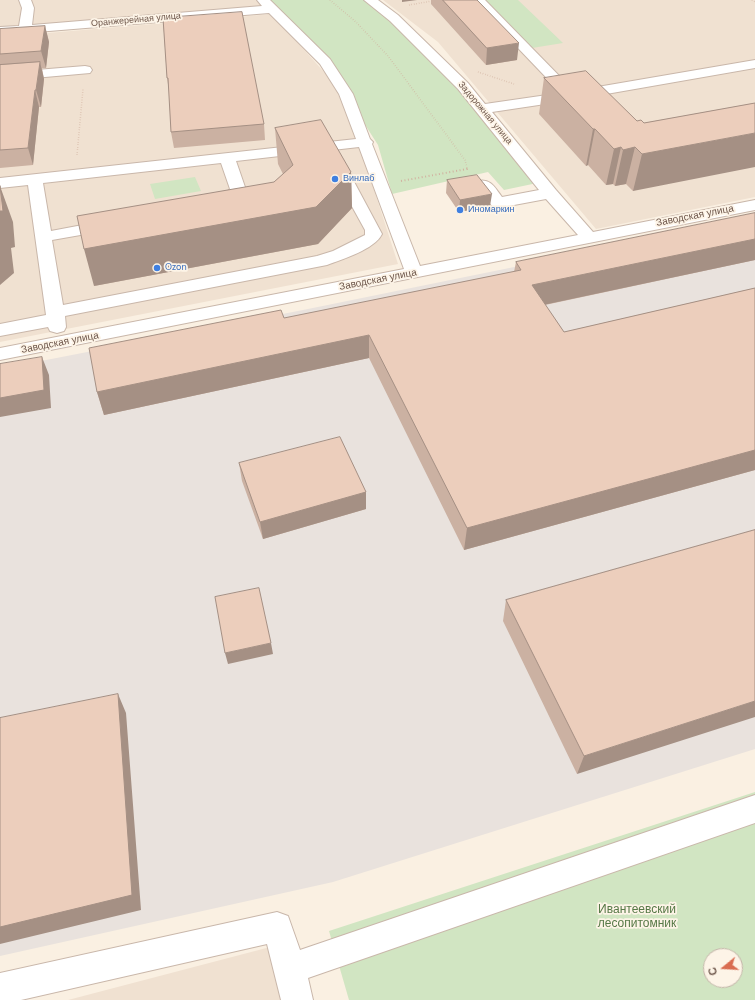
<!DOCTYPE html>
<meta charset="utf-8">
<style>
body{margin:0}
#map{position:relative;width:755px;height:1000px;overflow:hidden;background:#faf0e2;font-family:"DM Sans",sans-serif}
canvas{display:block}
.north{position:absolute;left:703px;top:948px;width:40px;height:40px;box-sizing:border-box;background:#fdf4e7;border:1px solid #c4b5a9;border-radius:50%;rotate:252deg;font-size:11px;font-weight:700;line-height:16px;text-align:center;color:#6e574b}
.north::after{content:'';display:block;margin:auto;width:14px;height:18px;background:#d96d51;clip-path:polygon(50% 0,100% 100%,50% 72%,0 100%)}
</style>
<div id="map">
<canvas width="755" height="1000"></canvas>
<div class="north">С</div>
</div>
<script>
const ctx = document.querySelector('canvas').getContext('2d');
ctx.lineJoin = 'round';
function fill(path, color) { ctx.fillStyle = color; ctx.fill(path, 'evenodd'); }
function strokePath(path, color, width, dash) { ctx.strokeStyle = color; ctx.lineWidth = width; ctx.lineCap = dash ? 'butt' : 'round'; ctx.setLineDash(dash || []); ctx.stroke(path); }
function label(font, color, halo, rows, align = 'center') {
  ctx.font = font + ' "DM Sans",sans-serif'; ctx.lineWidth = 3.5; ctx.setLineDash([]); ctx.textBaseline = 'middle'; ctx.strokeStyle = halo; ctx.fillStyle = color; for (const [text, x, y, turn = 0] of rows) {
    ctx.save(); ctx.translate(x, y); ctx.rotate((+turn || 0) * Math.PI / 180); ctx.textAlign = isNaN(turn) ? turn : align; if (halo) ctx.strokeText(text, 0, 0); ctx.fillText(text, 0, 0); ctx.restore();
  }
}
fill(new Path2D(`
 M0 0H263L272 9 0 31Z
 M383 0H755V197L596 229 438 42Z
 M272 14 333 82 360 146 398 264 0 342V37Z
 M274 946 286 1000H68Z`), '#f0e1d1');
fill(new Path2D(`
 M755 218V749L333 882 0 956V369L303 310Z`), '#e9e2dd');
fill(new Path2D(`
 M261 0H370L463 86 542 182 504 190 488 172 392 194 378 145 325 62Z
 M484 0H518L563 43 532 48Z
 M195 177 201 191 155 199 150 184Z
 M755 792V1000H349L329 931ZM711 956H735V980H711Z`), '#d1e5c2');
const minor = new Path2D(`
 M19 0H31L34 8 32 25 262 6 257 0H270L330 59 353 94 370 139 373 142 372 144 420 266 578 235 546 199 498 208 492 206 476 184 478 181C491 178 495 188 502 197L539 190 458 89 390 21 364 0H378L398 15 468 83 485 104 561 93 472 0H485L574 91 755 60V68L572 100 492 112 556 190 593 232 755 200V210L0 360V348L404 269 359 147 236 161 246 190C238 202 225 213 210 209L208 206 210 203 220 199 230 189 221 163 43 183 51 231 109 220 115 221 117 225 115 229 109 230 52 240 63 305 317 256 333 251 365 235V230L328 163 331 160 336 158 341 160 344 163 382 234C375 249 343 259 327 265L65 316 66 327 64 331 57 333 50 331 48 327 0 336V324L46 315 28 185 0 188V178L356 139 339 94 320 64 269 13 0 35V27L19 26 22 8Z
 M85 66 90 67 92 70 90 73 0 81V73Z
 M755 795V823L308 978 313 1000H281L267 944 21 1000H0V973L277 912 288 916 300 950Z`);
strokePath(minor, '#c9b7aa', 2);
strokePath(new Path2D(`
 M330 0 356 22 388 56 465 160 467 168
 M752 0 755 2
 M409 5 438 0
 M478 72 514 84
 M77 155 83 89`), '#d1b2a0', 1.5, [0.5, 2]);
strokePath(new Path2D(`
 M401 181 467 169V167`), '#d1b2a0', 2, [1, 2.5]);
fill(minor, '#fff');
fill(new Path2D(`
 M431 0H477L517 60 486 65 431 4Z
 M163 18 264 124 265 140 174 148 171 132 169 91 167 78Z
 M45 26 49 42 46 68H42L44 79 41 107H39L33 165 0 168V29Z
 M544 78 637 121 644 123 755 103 633 191 626 184 615 186 613 184 606 185 588 165 586 166 539 114Z
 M275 128 351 172 352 208 318 244 94 286 274 182 283 174 278 164Z
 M447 180 490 206 459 212 446 193Z
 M755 213V260L545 305 564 332 755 288V470L464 550 369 358 104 415 97 392 514 272 516 262Z
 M239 463 366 492V509L263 539 242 481Z
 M755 530 577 774 503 621 506 600Z`), '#cbb1a2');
fill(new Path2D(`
 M402 0H417L402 2Z
 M45 26 49 42 46 68 41 51Z
 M519 43 517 60 486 65 487 48Z
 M40 62 44 79 41 107 36 90Z
 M35 90 39 107 33 165 28 148Z
 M593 129H595L588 165 586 166Z
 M755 133V167L633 191 642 154Z
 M621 147 613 184 606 185 614 149Z
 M635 147 626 184 615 186 623 150Z
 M351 172 352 208 318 244 94 286 84 249Z
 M0 186 13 222 15 247 11 248 14 273 0 285Z
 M492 194 490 206 459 212 460 200Z
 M755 239V260L529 308 532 285Z
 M369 335V358L104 415 97 392Z
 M42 357 49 375 51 408 0 417V398Z
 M755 450V470L464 550 467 528Z
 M366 492V509L263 539 260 522Z
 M271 643 273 654 228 664 225 653Z
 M118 694 126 713 141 910 0 944V927Z
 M755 701V717L577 774 584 756Z`), '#a59084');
const building = new Path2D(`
 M443 0H477L519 43 487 48Z
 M242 12 264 124 171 132 168 78H167L163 18Z
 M45 26 41 51 0 54V29Z
 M40 62 36 90H35L28 148 0 150V65Z
 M586 71 637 121 641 120 644 123 755 103V133L642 154 635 147 623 150 621 147 614 149 595 129H593L544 78Z
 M321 120 351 172 316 207 84 249 77 216 274 182 293 165 275 128Z
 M477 175 492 194 460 200 447 180Z
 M0 186 3 211H0Z
 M755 213V239L532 285 564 332 755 288V450L467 528 369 335 97 392 89 348 281 310 284 318 521 270 516 262Z
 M42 357 44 390 0 398V364Z
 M340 437 366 492 260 522 239 463Z
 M755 530V701L584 756 506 600Z
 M259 588 271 643 225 653 215 597Z
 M118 694 132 895 0 927V718Z`);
fill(building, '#eccebc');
strokePath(building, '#a59084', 1);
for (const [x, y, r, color] of [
 [335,179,4,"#3f7fe0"],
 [460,210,4,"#3f7fe0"],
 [157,268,4,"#3f7fe0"]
]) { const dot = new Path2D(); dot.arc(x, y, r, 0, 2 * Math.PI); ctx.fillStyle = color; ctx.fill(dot); strokePath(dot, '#fdf4e7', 1.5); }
label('9px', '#6e574b', '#fdf4e7', [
 ["Оранжерейная улица",136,20,-5],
 ["Задорожная улица",485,113,50]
]);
label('9px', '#366cbe', '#fdf4e7', [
 ["Винлаб",343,179],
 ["Иномаркин",468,210],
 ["Ozon",165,268]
], 'left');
label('10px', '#6e574b', '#fdf4e7', [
 ["Заводская улица",695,216,-11],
 ["Заводская улица",378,280,-11],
 ["Заводская улица",60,343,-11]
]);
label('12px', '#577947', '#fdf4e7', [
 ["Ивантеевский",637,910],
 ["лесопитомник",637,924]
]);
</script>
